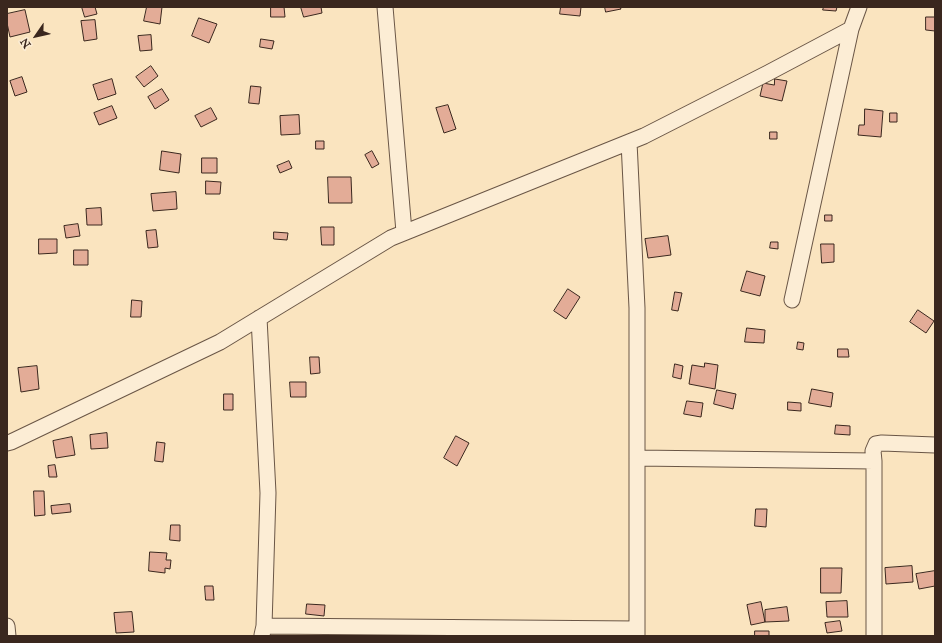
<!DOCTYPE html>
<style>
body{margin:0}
#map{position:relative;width:942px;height:643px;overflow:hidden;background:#fae4bf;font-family:"IM FELL Great Primer",serif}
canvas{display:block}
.frame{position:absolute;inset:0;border:8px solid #3a271e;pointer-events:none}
.north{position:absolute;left:16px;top:16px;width:40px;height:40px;-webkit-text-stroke:3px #fcedd5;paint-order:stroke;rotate:236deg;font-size:11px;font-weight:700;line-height:16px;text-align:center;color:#3a271e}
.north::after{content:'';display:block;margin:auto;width:14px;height:18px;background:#3a271e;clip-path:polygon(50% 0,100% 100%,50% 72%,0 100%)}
</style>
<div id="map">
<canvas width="942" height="643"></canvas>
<div class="frame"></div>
<div class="north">N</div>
</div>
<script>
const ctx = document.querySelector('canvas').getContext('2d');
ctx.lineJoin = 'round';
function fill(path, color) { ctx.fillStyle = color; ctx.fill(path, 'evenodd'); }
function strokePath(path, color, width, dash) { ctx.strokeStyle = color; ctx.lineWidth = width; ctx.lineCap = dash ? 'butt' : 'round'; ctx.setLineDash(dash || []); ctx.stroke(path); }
const building = new Path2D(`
 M82 7H95L97 14 85 17Z
 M147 7H162L160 24 144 21Z
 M271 7H284L285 17H271Z
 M301 7H321L322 13 304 17Z
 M561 7H581L580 16 560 14Z
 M605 7H620L621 9 606 12Z
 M824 7H837L836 11 823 10Z
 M25 10 30 32 10 37 7 23V14Z
 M926 17H935V31L926 30Z
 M199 18 217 24 209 43 192 36Z
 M95 20 97 39 84 41 81 21Z
 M151 35 152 50 140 51 138 36Z
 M261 39 274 41 272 49 260 47Z
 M151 66 158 76 144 87 136 77Z
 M22 77 27 92 15 96 10 81Z
 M112 79 116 94 98 100 93 85Z
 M775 79 787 81 782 101 760 96 763 83 774 85Z
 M251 86 261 87 259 104 249 103Z
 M162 89 169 100 155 109 148 97Z
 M448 105 456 129 444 133 436 108Z
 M112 106 117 118 99 125 94 113Z
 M211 108 217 119 201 127 195 116Z
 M865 109 883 111 881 137 858 135 859 125H864Z
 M890 113H897V122H890Z
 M299 115 300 134 281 135 280 116Z
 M770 132H777V139H770Z
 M316 141H324V149H316Z
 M162 151 181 154 179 173 160 170Z
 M372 151 379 164 372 168 365 155Z
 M202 158H217V173H202Z
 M289 161 292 168 280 173 277 166Z
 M328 177H351L352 203H329Z
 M206 181 221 182 220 194H206Z
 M176 192 177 209 153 211 151 194Z
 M101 208 102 225H87L86 209Z
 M825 215H832V221H825Z
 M78 224 80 236 66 238 64 226Z
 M321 227H334V245H322Z
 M156 230 158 247 148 248 146 231Z
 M274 232 288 233 287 240 274 239Z
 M668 236 671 255 648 258 645 239Z
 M39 239H57V253L39 254Z
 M771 242H778V249L770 248Z
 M821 244H834V262L822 263Z
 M74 250H88V265H74Z
 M747 271 765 276 760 296 741 291Z
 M568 289 580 297 566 319 554 311Z
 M675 292 682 293 678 311 672 310Z
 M132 300 142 301 141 317H131Z
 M918 310 934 321 926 333 910 322Z
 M747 328 765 330 764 343 745 342Z
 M798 342 804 343 803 350 797 349Z
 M838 349H848L849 357H838Z
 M310 357H319L320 373 311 374Z
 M705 363 718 365 715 389 689 384 692 365 704 367Z
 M675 364 683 366 681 379 673 377Z
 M37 366 39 389 21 392 18 368Z
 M290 382H306V397H291Z
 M812 389 833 393 831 407 809 403Z
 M717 390 736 394 733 409 714 404Z
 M224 394H233V410H224Z
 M687 401 703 403 701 417 684 414Z
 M788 402 801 403V411L788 410Z
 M836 425 850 426V435L835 434Z
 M107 433 108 448 91 449 90 435Z
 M456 436 469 443 457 466 444 458Z
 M72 437 75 455 56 458 53 441Z
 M157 442 165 443 163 462 155 461Z
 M55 465 57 477H49L48 466Z
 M34 491H44L45 515 35 516Z
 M70 504 71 512 52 514 51 506Z
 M756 509H767L766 527 755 526Z
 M171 525H180V541L170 540Z
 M150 552 167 553 166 560H171L170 569 165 568V573L149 571Z
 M912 566 913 582 886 584 885 568Z
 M821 568H842L841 593H821Z
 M935 571V586L919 589 916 574Z
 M205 586H213L214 600H206Z
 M847 601 848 617H827L826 602Z
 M761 602 765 622 751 625 747 605Z
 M307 604 325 605 324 616 306 614Z
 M787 607 789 621 765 622V610Z
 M132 612 134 632 116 633 114 613Z
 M840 621 842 631 827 633 825 623Z
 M755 631H769V636H755Z`);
fill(building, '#e3ac97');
strokePath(building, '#3a271e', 1);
const street = new Path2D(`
 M385 7 404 232
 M629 142 637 308V636
 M792 300 851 29
 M259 318 268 493 264 626 262 635
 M7 443 11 442 220 342 391 238 644 136 768 73 851 29 859 7
 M637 458 874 461
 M7 626 8 636
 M264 626 637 629
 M874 636V461L873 451 876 444 882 443 935 445`);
strokePath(street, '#6a5646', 17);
strokePath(street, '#fcedd5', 15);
</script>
